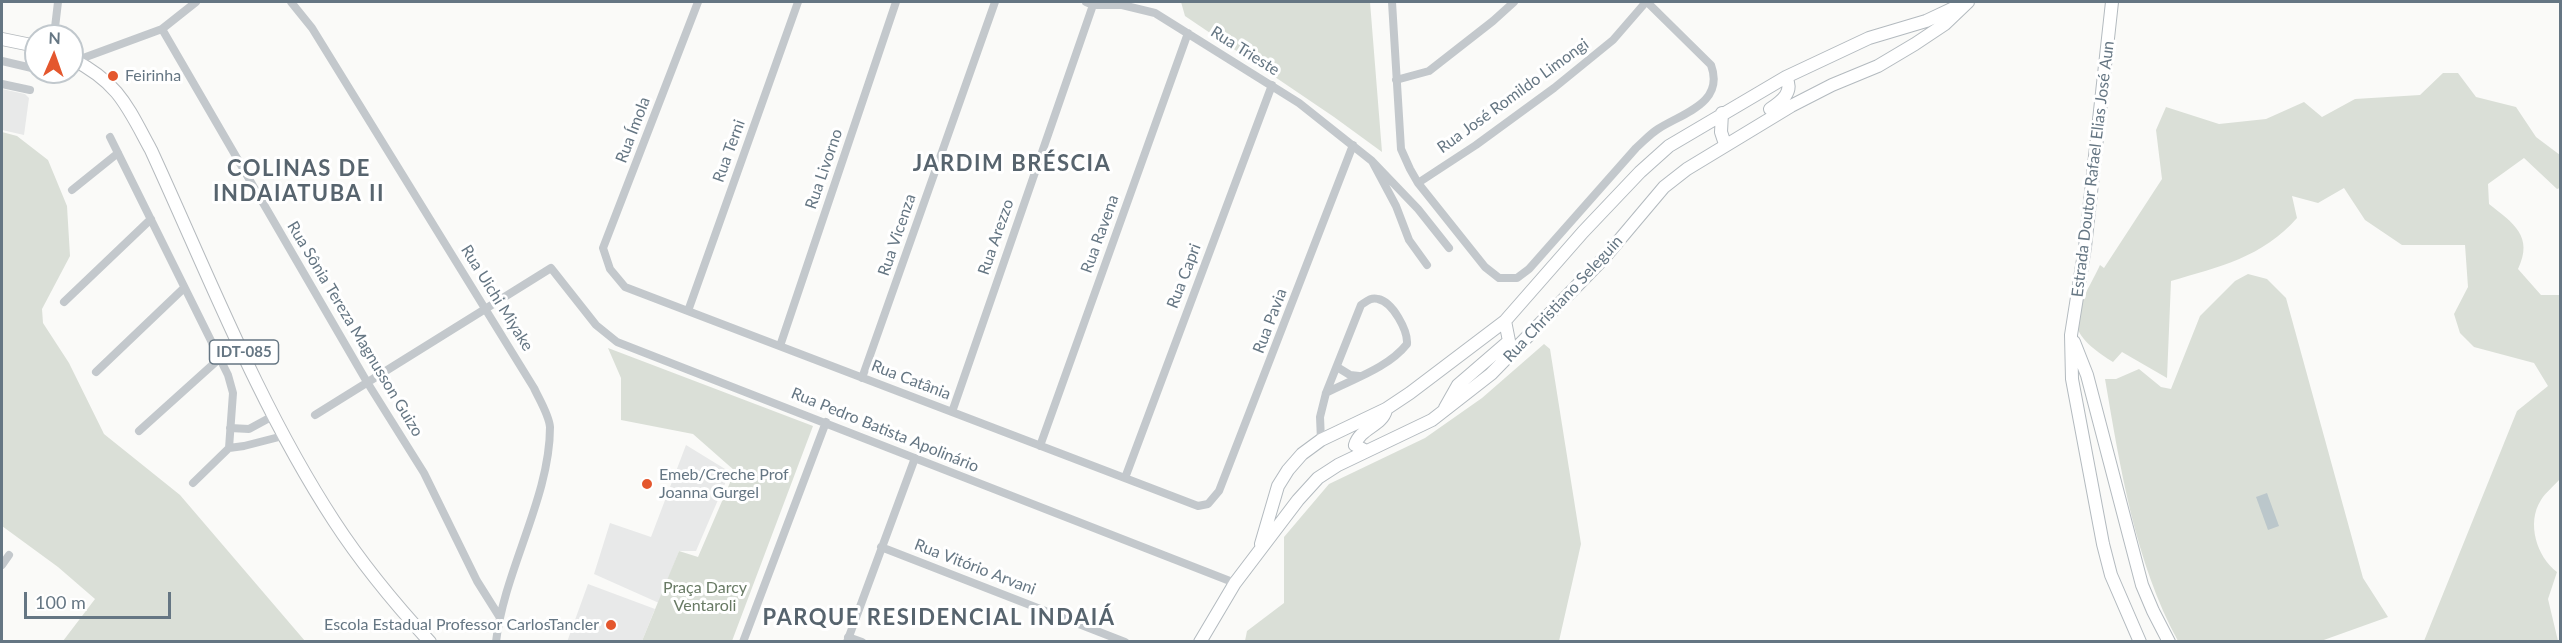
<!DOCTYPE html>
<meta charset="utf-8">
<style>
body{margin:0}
#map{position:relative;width:2562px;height:643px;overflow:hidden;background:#fafaf8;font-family:Lato,sans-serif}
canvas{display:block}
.frame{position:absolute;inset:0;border:3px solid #657683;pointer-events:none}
.north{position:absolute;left:24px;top:24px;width:60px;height:60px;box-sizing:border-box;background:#fff;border:2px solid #c1c8cd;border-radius:50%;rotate:2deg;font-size:16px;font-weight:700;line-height:24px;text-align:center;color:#657683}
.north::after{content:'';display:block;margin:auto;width:21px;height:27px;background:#e4572e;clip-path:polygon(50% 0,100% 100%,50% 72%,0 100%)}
.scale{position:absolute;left:24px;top:592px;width:147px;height:27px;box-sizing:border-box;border:3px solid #657683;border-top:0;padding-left:8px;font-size:18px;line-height:21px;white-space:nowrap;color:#657683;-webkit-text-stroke:4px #fff;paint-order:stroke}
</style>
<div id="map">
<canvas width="2562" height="643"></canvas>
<div class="frame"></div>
<div class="north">N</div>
<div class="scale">100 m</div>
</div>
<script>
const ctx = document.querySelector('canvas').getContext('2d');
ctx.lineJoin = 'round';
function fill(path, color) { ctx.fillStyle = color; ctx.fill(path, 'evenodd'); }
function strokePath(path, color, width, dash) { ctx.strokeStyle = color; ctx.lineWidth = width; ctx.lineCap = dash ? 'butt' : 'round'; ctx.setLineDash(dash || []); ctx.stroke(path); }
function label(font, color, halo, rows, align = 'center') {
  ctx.font = font + ' Lato,sans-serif'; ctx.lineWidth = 6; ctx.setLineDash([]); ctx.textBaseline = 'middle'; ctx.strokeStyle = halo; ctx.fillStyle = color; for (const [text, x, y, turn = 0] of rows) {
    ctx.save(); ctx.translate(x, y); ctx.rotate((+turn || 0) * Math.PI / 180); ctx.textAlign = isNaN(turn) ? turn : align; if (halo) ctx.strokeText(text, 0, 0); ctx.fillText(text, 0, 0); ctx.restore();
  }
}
fill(new Path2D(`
 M2 89 25 94 29 98 24 135 2 130Z
 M686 445 730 472 696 551H679L659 603 594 574 610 523 651 537Z
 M588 584 655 609 642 641 567 642Z`), '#e8e9e9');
fill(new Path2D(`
 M1181 2H1370L1382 152 1334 117 1185 16Z
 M2443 73H2458L2476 97 2516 107 2536 137 2560 155V188L2557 189 2524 158 2488 184 2489 204C2513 223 2534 236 2518 269L2541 295H2560V479C2554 486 2546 492 2541 500 2526 523 2537 557 2557 572L2548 599 2558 641H2424L2517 411 2548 386 2534 363 2474 347 2460 333 2454 314 2468 287 2465 245H2402L2365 220 2344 188 2318 203 2292 196 2297 218C2263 257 2219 267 2171 281L2167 378 2122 352 2113 362C2056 326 2077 314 2100 265L2104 268 2162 179 2156 130 2166 107 2219 124 2266 119 2304 102 2322 117 2355 99 2420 95Z
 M2 132 17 136 48 160 67 206 70 256 42 309 43 323 69 363 104 434 180 495 305 641H63L95 599 58 567 2 526Z
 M2248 274 2267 279 2286 298 2363 578 2388 617 2321 641H2178C2135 562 2120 467 2105 379H2116L2139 369 2161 387 2171 389 2200 316 2235 281Z
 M1544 344 1550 349 1581 544 1559 641H1245L1247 631 1284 603V537L1329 484 1425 438 1482 398Z
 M608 348 813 426 732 641H642L679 551 698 557 735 471 693 434 621 420V378Z`), '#dadfd7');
fill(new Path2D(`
 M2267 493 2279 526 2268 530 2256 497Z`), '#bbc7cb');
const secondary = new Path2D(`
 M2112 2 2085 247 2071 335 2072 379 2103 544 2111 575 2140 642
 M1770 109C1782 101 1794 92 1786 77
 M1722 113 1721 132 1725 144
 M2074 342 2087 375 2142 585 2153 611 2169 642
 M1445 408 1458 385 1509 341 1505 321
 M1366 451 1355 445C1360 428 1382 426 1386 410
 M1261 544 1278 486 1288 470 1302 454 1321 440 1386 409 1410 393 1505 321 1583 232 1640 172 1669 146 1786 77 1869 38 1926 21 1960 5
 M1200 642 1235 583 1298 500 1318 478 1338 465 1432 420 1491 374 1605 257 1664 187 1687 169 1791 106 1832 85 1878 66 1915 44 1945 24 1968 2`);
const primary = new Path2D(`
 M2 39 36 46
 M72 59C119 83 127 106 151 150 208 274 259 406 334 521 362 564 395 604 430 642`);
strokePath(secondary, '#b3babf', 14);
strokePath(primary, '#b5babe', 14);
strokePath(new Path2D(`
 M291 2 312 28 534 388C539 399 549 415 550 427 550 498 504 570 496 642
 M698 2 603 248 610 269 625 287 1198 506 1208 504 1219 491 1353 145
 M1086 2 1093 5H1122L1155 13 1299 103 1372 161
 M1392 2 1401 149 1410 169 1418 183 1485 267 1499 278H1517L1529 269 1636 148C1643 142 1650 134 1658 129 1683 113 1725 103 1711 65L1647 2
 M162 29 367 382 424 473 477 581 499 616
 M54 36 58 2
 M2 61 36 69
 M75 61 162 29 196 2
 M52 72H53
 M1396 80 1429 71 1493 21 1514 2
 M2 84 30 90
 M110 137 228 375 233 393 229 448
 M1418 183 1476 145 1554 88 1613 40 1646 2
 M72 190 118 153
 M1427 265 1409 240 1396 206 1372 161 1418 209 1449 248
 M64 302 151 219
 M688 311 798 2
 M780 346 896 2
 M1337 367 1350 375 1359 376
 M96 372 184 288
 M862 378 995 2
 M952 412 1093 5
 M315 415 551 268 596 325 617 342 1235 583
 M230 428 249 429 273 416
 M139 431 219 359
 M1321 440 1320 417 1326 393 1361 305C1367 301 1371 297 1378 299 1393 302 1408 331 1407 344 1388 368 1353 379 1326 393
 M1040 446 1188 33
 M1125 478 1272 85
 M193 483 229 448 244 446 283 436
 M881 547 1125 642
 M2 565 9 555
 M848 637 862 642
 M743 642 826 422
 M847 642 915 458`), '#c3c8cc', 8);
strokePath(secondary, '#fff', 12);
strokePath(primary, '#fff', 12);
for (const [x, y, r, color] of [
 [113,76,6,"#e4572e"],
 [647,484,6,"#e4572e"],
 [611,625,6,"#e4572e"]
]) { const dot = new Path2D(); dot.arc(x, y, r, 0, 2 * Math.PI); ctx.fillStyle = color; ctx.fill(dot); strokePath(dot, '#fff', 2); }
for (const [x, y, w] of [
 [244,352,69]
]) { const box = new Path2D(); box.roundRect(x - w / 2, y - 12, w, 24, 4.5); ctx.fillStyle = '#fff'; ctx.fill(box); strokePath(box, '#657683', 1.5); }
label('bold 15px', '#657683', null, [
 ["IDT-085",244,352]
]);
label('16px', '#657683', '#fff', [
 ["Rua Trieste",1245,51,32],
 ["Rua José Romildo Limongi",1513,96,-36],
 ["Rua Ímola",633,130,-69],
 ["Rua Terni",729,151,-70],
 ["Rua Livorno",824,169,-71],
 ["Estrada Doutor Rafael Elias José Aun",2093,169,-83],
 ["Rua Ravena",1100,234,-70],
 ["Rua Vicenza",897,235,-71],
 ["Rua Arezzo",996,237,-71],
 ["Rua Capri",1184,276,-69],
 ["Rua Uichi Miyake",497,298,58],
 ["Rua Christiano Seleguin",1563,299,-47],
 ["Rua Pavia",1270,321,-69],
 ["Rua Sônia Tereza Magnusson Guizo",355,329,59],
 ["Rua Catânia",911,380,21],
 ["Rua Pedro Batista Apolinário",885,430,22],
 ["Rua Vitório Arvani",975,567,21]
]);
label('16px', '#657683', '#fff', [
 ["Feirinha",125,76],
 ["Emeb/Creche Prof",659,475],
 ["Joanna Gurgel",659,493],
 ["Escola Estadual Professor CarlosTancler",599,625,"right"]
], 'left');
label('16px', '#687a64', '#fff', [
 ["Praça Darcy",705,588],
 ["Ventaroli",705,606]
]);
ctx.letterSpacing = '1.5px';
label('bold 22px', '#57646e', '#fff', [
 ["JARDIM BRÉSCIA",1012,164],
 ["COLINAS DE",299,169],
 ["INDAIATUBA II",299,194],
 ["PARQUE RESIDENCIAL INDAIÁ",939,618]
]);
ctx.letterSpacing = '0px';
</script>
